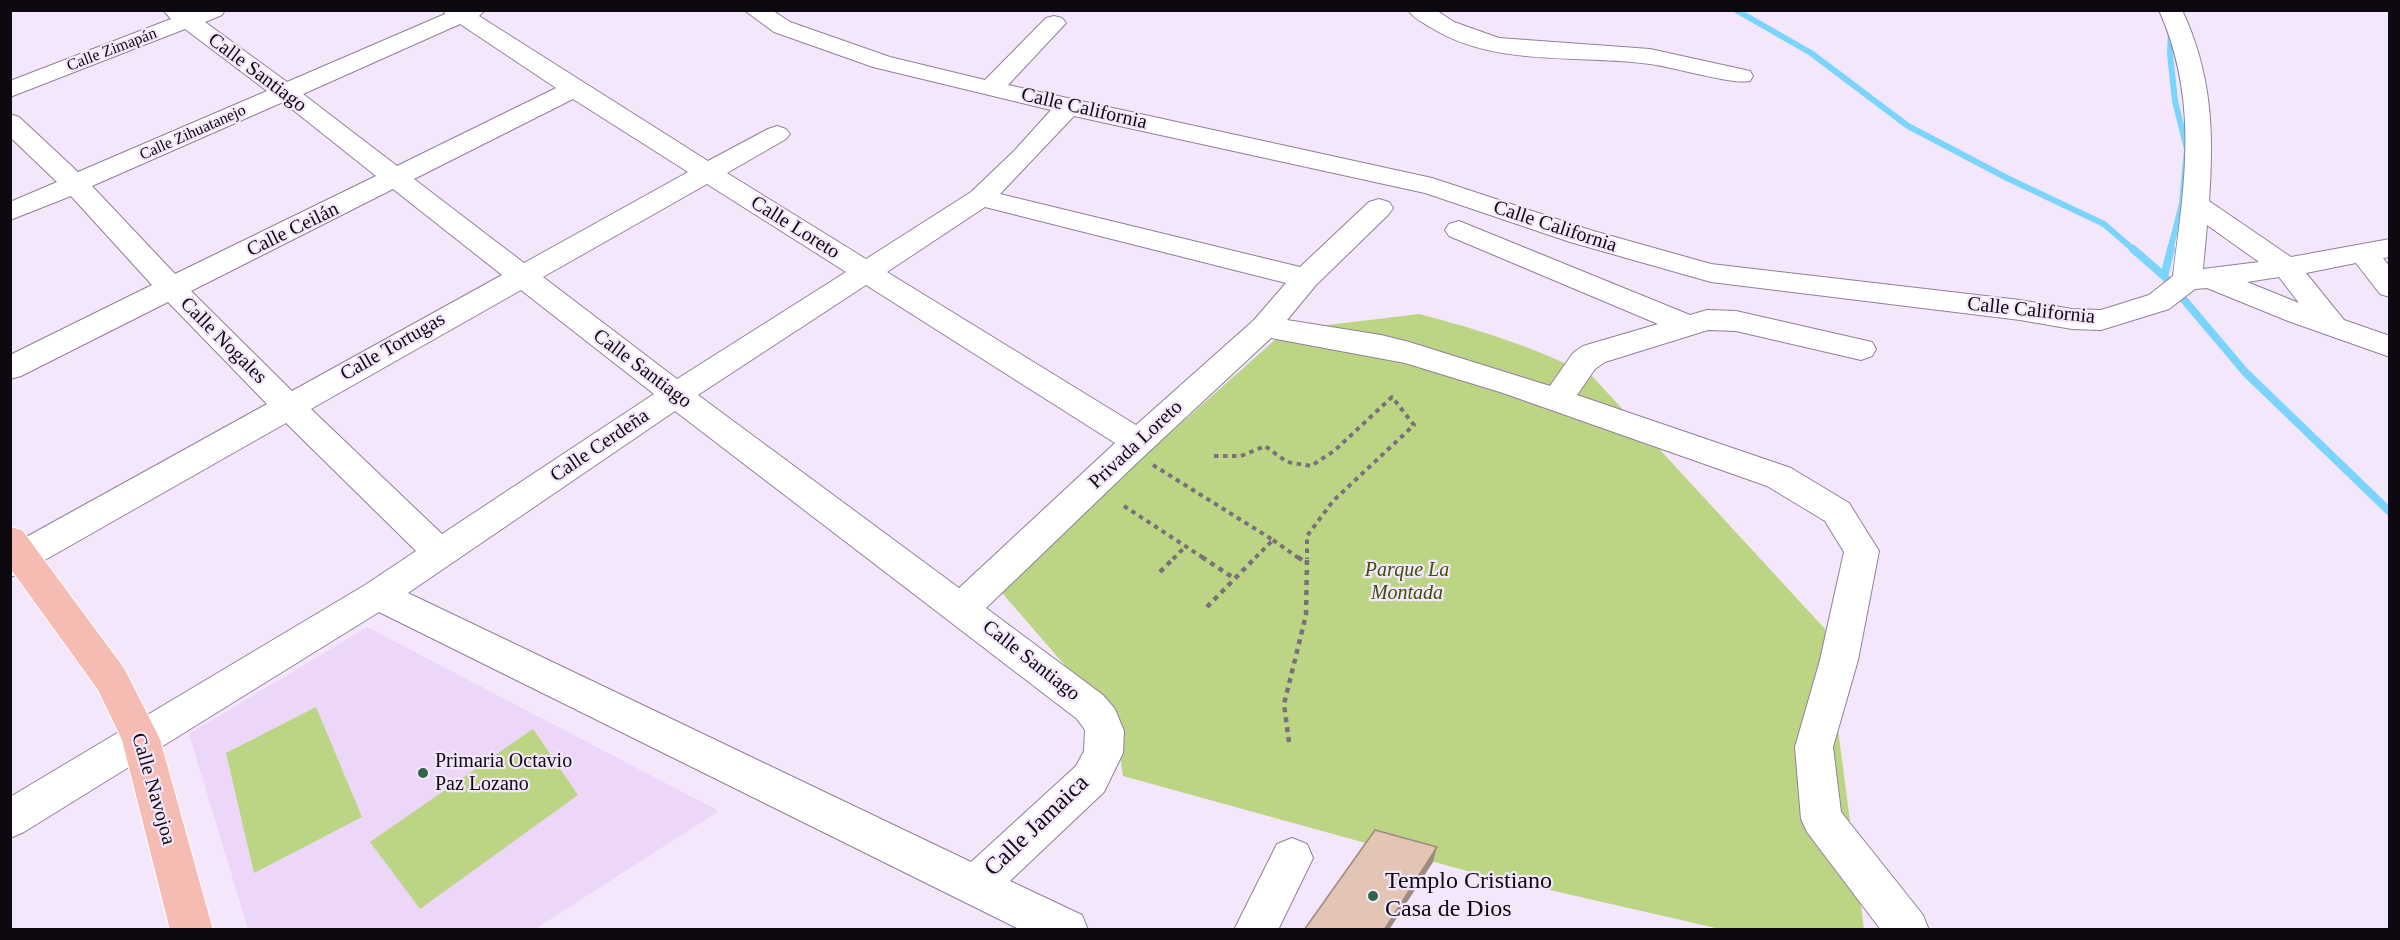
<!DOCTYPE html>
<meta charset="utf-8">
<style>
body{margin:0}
#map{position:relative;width:2400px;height:940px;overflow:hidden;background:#f4e7fc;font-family:"Times New Roman",serif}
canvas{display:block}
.frame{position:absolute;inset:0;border:12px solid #0e0911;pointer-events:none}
</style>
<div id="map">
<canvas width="2400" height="940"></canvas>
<div class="frame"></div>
</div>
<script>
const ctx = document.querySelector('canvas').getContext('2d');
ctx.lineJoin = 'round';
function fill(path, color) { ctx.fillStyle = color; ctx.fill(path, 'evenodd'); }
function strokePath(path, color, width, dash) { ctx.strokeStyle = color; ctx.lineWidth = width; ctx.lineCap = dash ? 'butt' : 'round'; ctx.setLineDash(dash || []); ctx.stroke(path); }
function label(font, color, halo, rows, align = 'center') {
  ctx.font = font + ' "Times New Roman",serif'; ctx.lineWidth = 4.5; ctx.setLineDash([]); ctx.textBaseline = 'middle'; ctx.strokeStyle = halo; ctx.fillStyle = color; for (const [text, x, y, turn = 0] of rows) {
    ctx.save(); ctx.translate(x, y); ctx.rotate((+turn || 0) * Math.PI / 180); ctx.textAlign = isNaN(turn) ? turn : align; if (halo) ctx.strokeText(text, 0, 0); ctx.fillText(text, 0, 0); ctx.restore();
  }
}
fill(new Path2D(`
 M367 627 719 811 535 929H248L189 734Z`), '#edd7f9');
fill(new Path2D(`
 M1419 314C1481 330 1534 347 1592 376L1825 629 1864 929H1720L1467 871 1123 776 1115 723 1002 593 1105 491 1286 330Z
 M316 707 362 817 254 873 226 753Z
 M533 729 578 795 420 909 370 842Z`), '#bcd584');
strokePath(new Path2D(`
 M1736 10 1811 53 1908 126 2007 178 2104 224 2134 250
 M2170 250 2182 204 2187 149 2175 101 2170 54 2171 30`), '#7ad4fb', 6);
strokePath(new Path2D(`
 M2133 249 2164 276
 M2171 249 2164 276 2245 372 2390 512`), '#7ad4fb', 8);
const minor = new Path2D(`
 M163 10H225L222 15 205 22 287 82 445 14 443 10H485L479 16 708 161 768 129 777 126 786 129 790 134 786 139 727 173 866 259 971 192 1015 150 1051 110 873 67 774 32 744 10H772L790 22 890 57 985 80 1046 18 1054 16 1062 18 1066 23 1008 85 1432 178 1590 230 1711 264 2020 300 2072 309 2101 310 2149 295 2173 276C2185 182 2199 100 2159 10H2182C2212 74 2214 132 2209 201L2291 257 2390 239V257L2383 258 2390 267V297L2380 294 2356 263 2306 273 2344 320 2390 336V357L2288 321 2207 288 2195 289 2169 309 2101 330 2072 329 2020 320 1711 282 1570 242 1425 193 1074 116 1000 194 1300 267 1369 202 1379 199 1389 202 1393 208 1389 214 1316 285 1287 320 1381 335 1409 342 1550 386 1573 353 1583 346 1658 324 1449 236 1445 230 1449 224 1459 221 1690 315 1707 310 1736 311 1872 342 1876 349 1872 356 1861 360 1736 331 1708 330 1605 362 1595 369 1577 395 1791 468 1849 503 1879 551 1858 660 1833 747 1841 812 1923 915 1929 930H1881L1807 832 1801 819 1795 747 1820 660 1844 552 1825 521 1767 486 1503 393 1405 363 1271 338 1141 459 986 608 1103 695 1115 709 1124 731 1123 753 1104 792 1010 881 1082 915 1088 930H1021L379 612 24 832 10 838V797L365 585 416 551 286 423 22 573 10 577V546L267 404 168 302 21 376 10 379V355L152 285 71 196 10 220V202L57 182 10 137V114L19 117 78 172 267 91 185 29 10 97V81L171 19ZM460 24 556 88 397 166 303 94ZM573 99 688 172 524 263 414 179ZM283 102 376 176 175 274 92 186ZM707 184 846 272 677 379 543 277ZM393 189 502 275 292 391 191 291ZM985 207 1286 283 1254 320 1136 425 887 272ZM2207 225 2259 262 2203 269ZM2279 277 2299 303 2247 282ZM866 285 1115 443 959 588 698 395ZM521 290 654 394 442 534 311 409ZM675 411 1077 719 1085 730 1084 751 1076 766 971 862 408 593Z
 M1408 10H1436L1454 22 1499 38 1650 49 1750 71 1753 76 1750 81C1733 85 1673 67 1650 64 1578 54 1495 68 1430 27 1422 22 1413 18 1408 10Z
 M1292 838 1307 844 1313 858 1278 930H1234L1277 844Z`);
const major = new Path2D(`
 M10 527 22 530 124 668 160 739 213 930H170L122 740 98 690 10 568Z`);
strokePath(minor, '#908098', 2);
strokePath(major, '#fff', 2);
strokePath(new Path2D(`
 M1214 456H1241L1265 446 1287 462 1311 466 1334 451 1392 397 1414 425 1333 501 1307 536V559
 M1153 465 1273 540 1254 559
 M1124 506 1205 559
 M1273 540 1300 559
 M1173 559 1186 546`), '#79707e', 4, [4.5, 4.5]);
strokePath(new Path2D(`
 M1202 557 1235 579
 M1298 557 1306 563
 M1160 572 1175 557
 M1207 607 1256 557
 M1289 742 1284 704 1306 615 1307 557`), '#79707e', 4.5, [5, 5]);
fill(minor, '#fff');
fill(major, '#f5bcb3');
fill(new Path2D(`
 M1437 847 1433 862 1389 930H1384Z`), '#9f8a7f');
const building = new Path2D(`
 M1375 830 1437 847 1384 930H1304Z`);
fill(building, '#e3c5b5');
strokePath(building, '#9f8a7f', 1.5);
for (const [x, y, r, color] of [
 [423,773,6,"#30654a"],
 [1373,896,6,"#30654a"]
]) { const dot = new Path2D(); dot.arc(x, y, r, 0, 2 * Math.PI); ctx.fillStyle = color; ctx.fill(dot); strokePath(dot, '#f4e7fc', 2); }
label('16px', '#0e0911', '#f4e7fc', [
 ["Calle Zimapán",112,50,-21],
 ["Calle Zihuatanejo",193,133,-24]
]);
label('20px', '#0e0911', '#f4e7fc', [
 ["Calle Santiago",257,73,37],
 ["Calle California",1084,109,13],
 ["Calle California",1555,227,18],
 ["Calle Loreto",795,228,32],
 ["Calle Ceilán",293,230,-26],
 ["Calle California",2031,311,6],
 ["Calle Nogales",223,341,45],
 ["Calle Tortugas",393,347,-30],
 ["Calle Santiago",642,369,37],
 ["Privada Loreto",1136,445,-43],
 ["Calle Cerdeña",600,446,-34],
 ["Calle Santiago",1031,661,38],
 ["Calle Navojoa",153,789,74]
]);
label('italic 20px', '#3f5006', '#f4e7fc', [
 ["Parque La",1407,571],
 ["Montada",1407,594]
]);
label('20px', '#0e0911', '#f4e7fc', [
 ["Primaria Octavio",435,762],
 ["Paz Lozano",435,785]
], 'left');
label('24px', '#0e0911', '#f4e7fc', [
 ["Calle Jamaica",1037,826,-44]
]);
label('24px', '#0e0911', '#f4e7fc', [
 ["Templo Cristiano",1385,882],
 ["Casa de Dios",1385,910]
], 'left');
</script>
